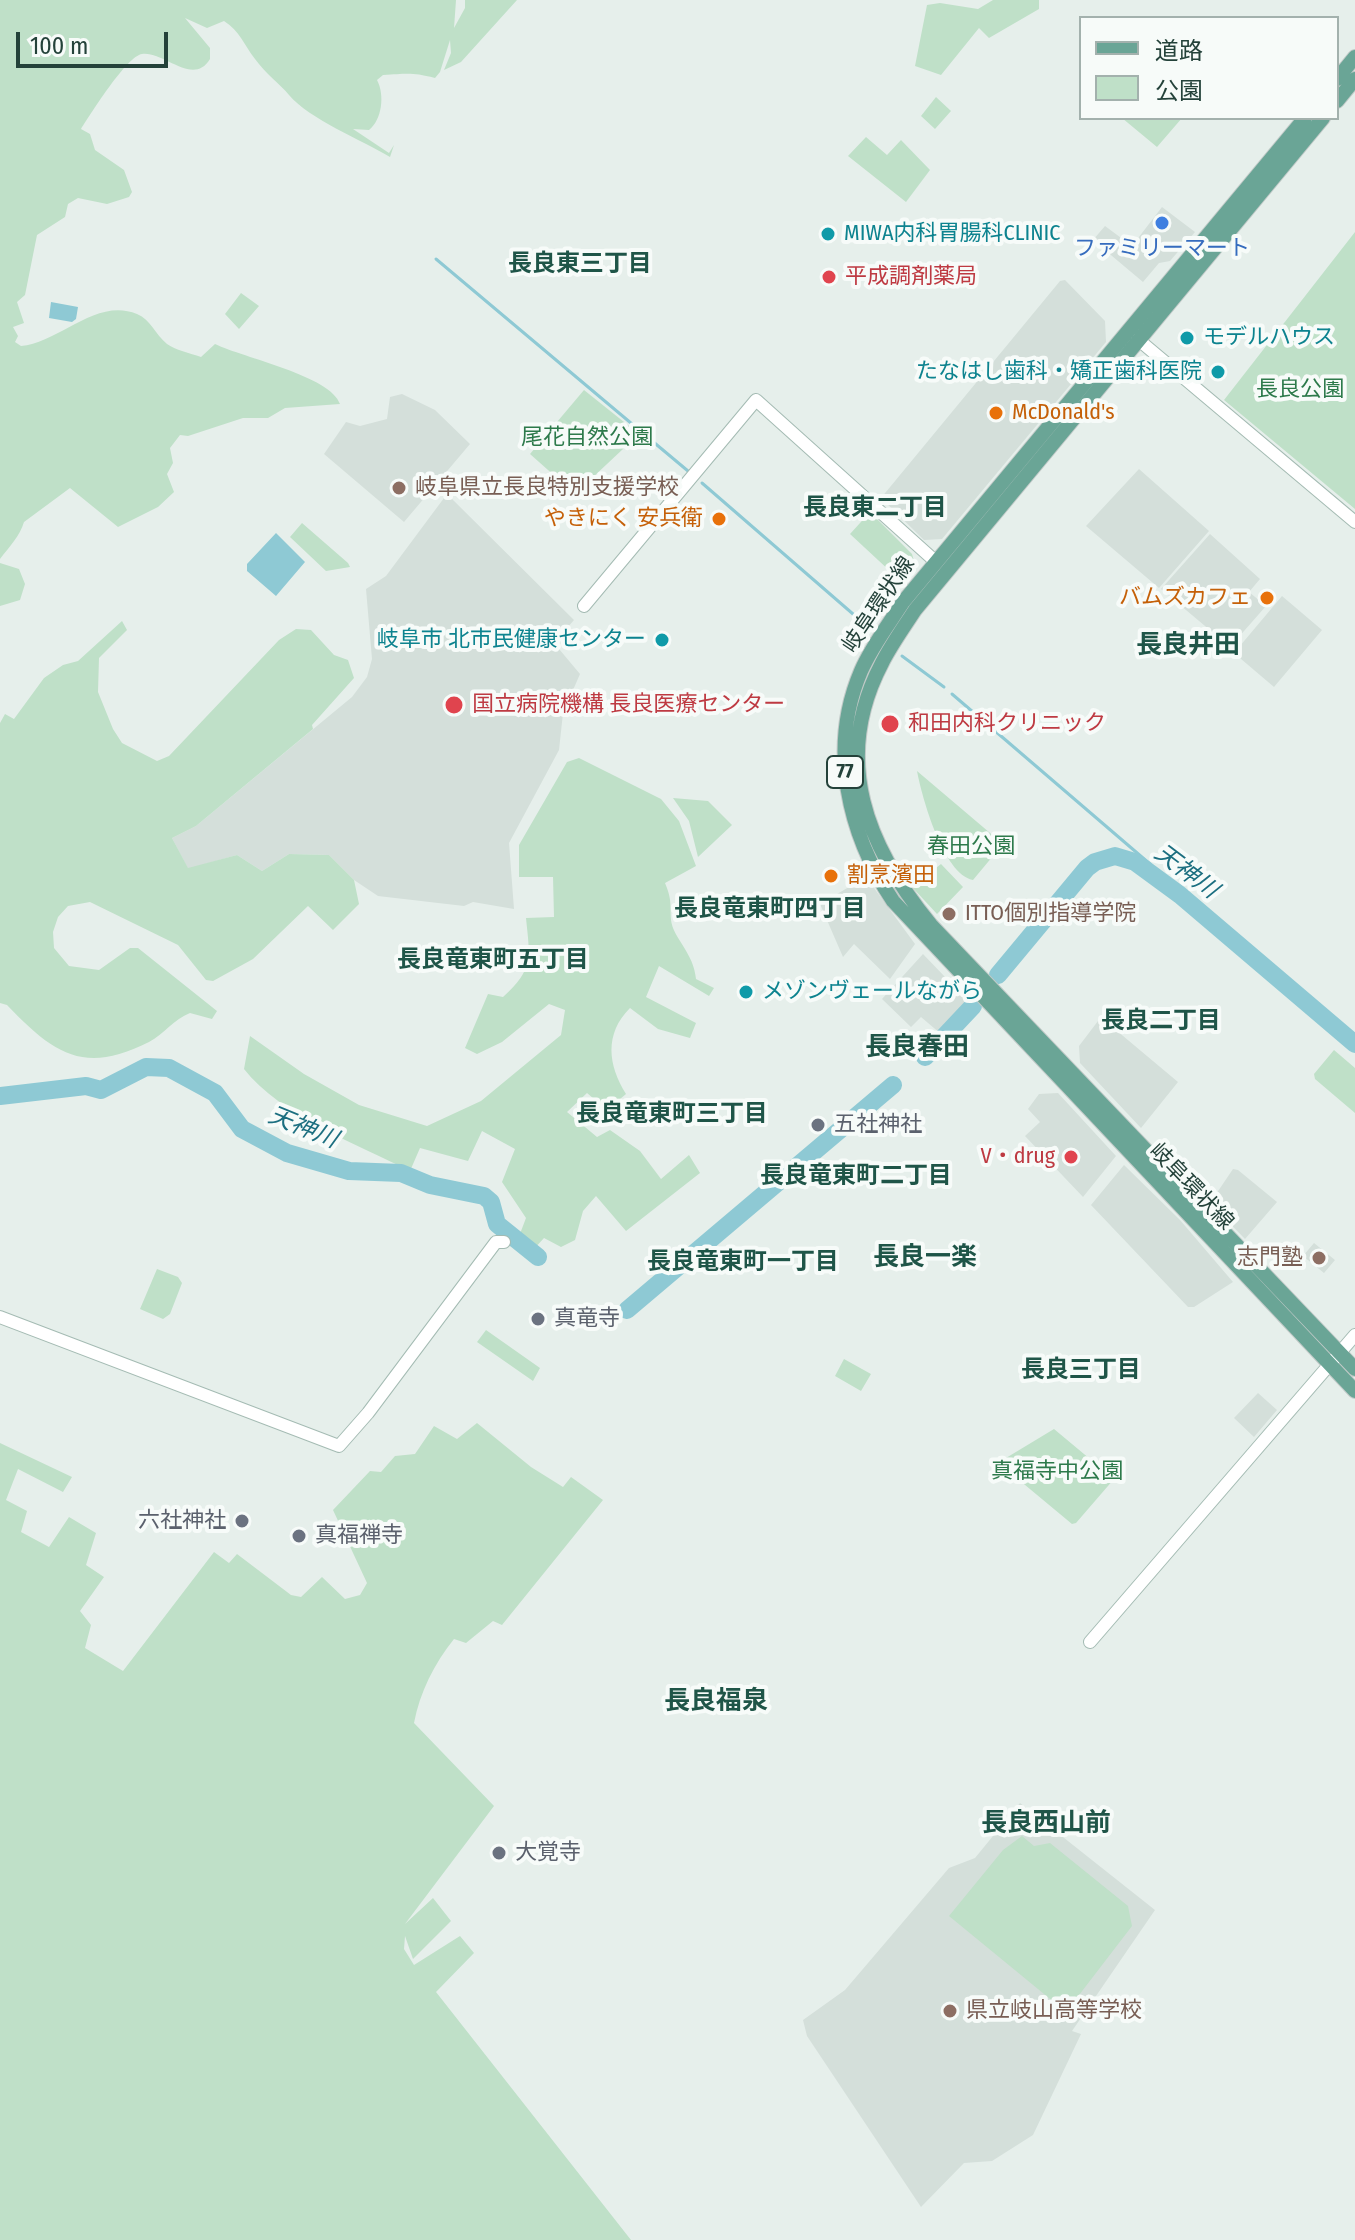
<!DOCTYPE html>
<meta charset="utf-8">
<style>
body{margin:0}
#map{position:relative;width:1355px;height:2240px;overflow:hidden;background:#e6efeb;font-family:"Fira Sans Condensed","Noto Sans JP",sans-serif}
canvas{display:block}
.legend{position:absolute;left:1079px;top:16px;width:260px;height:104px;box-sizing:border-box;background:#f7fbf9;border:2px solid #a3b1ad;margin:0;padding:10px 14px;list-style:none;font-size:24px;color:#24423a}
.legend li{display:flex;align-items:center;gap:16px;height:40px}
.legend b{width:40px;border:2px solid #a3b1ad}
.scale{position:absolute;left:16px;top:32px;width:152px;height:36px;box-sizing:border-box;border:4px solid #24423a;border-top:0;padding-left:10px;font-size:24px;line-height:28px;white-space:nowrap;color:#24423a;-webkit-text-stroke:6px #f7fbf9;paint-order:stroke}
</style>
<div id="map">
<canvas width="1355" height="2240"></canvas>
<ul class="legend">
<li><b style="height:10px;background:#6aa596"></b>道路</li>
<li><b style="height:22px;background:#bfe0c8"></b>公園</li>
</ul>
<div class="scale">100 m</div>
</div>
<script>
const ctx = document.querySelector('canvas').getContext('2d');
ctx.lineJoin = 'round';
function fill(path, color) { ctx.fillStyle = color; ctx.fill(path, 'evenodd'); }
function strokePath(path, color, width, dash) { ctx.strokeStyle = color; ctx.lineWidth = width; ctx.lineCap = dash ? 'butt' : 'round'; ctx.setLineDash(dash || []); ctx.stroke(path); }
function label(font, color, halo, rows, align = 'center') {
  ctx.font = font + ' "Fira Sans Condensed","Noto Sans JP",sans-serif'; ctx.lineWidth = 8; ctx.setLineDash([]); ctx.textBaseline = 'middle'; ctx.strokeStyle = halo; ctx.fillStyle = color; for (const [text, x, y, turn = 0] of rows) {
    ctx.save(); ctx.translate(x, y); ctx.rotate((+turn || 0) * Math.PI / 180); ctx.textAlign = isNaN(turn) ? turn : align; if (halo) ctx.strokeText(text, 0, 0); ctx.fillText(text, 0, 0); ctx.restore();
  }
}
fill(new Path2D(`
 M1162 207 1195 232 1170 261 1159 263 1143 282 1093 240 1105 226 1132 246Z
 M1065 280 1105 321 1106 342 942 539 924 540 881 498 1060 281Z
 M402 394 435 410 470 444 404 522 324 454 346 422 360 426 387 419 390 397Z
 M1139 469 1209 531 1159 588 1086 526Z
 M450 497 574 620 554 643 580 674 563 713 559 750 509 843 514 909 473 902 464 906 378 896 354 880 329 855 289 854 262 871 237 855 188 869 172 838 196 826 352 697 367 677 372 659 366 589 386 576 444 498Z
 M1210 534 1260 579 1249 592 1266 606 1230 647 1161 589Z
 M1282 596 1322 630 1274 687 1234 653Z
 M866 877 915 944 890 979 854 944 843 957 820 904Z
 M923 954 969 1002 941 1034 921 1017 911 1027 882 999Z
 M1104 1020 1178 1082 1141 1128 1080 1063 1079 1046 1098 1021Z
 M1058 1093 1116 1156 1083 1197 1025 1136 1040 1122 1028 1109 1039 1094Z
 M1124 1165 1180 1220 1233 1282 1194 1307H1188L1091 1205Z
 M1233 1169 1238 1170 1277 1202 1245 1239 1210 1203Z
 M1314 1243 1335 1260 1324 1273 1303 1256Z
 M1258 1393 1277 1410 1254 1437 1234 1418Z
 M1020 1803 1155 1910 1072 2031 1081 2034 1033 2135 992 2161 964 2163 921 2207 807 2036 803 2020 845 1990 949 1868 975 1858Z`), '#d4dfda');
fill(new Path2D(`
 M0 0H456L454 28 465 8V0H517L461 62 444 70 451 53 450 40 440 72 435 78C411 72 407 74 383 75L377 80C385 95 382 120 369 130L353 129 389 153 394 145 390 157C362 140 309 119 289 95 280 84 265 73 255 59 244 45 240 31 224 21L207 28 185 18 210 48V59C193 87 164 51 142 54 127 56 92 112 81 129L90 134 95 150 124 170 132 192 129 197 107 204 78 198 68 204 65 217 37 235 25 295 17 302 24 323 13 327 18 336 15 342 21 346C59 343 96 297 137 314 151 320 155 334 167 344 175 350 190 353 201 357L215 344C244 358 331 376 340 404L285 408 268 418H243L188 436 180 435 170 448 173 463 167 474 174 492 158 507 118 527 70 488 24 522C20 536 9 547 0 559Z
 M993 0H1039V9L989 38 979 28 941 75 915 66 927 5 940 3 978 9Z
 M936 97 951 111 935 129 921 116Z
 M1122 118H1182L1157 147Z
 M866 137 887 155 901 140 930 170 906 202 848 156Z
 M1355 232V509L1224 400Z
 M241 293 259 306 239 329 225 314Z
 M584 390 639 434 575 494 530 454Z
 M870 512 912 554 916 568 906 581 892 573 850 534Z
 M302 523 348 563 350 567 326 571 290 537Z
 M0 563 19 569 25 584 20 600 0 606Z
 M122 621 127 630 99 658 98 692 113 729 122 743 157 761 169 756 279 640 296 629 311 630 334 655 348 660 354 678 312 725 313 729 196 826 172 838 188 868 237 855 262 871 289 854 329 855 354 880 359 904 333 930 308 906 253 959 213 981 206 980 178 945 90 902 68 906 58 917 53 932 54 948 69 966 99 970 130 948H138L217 1011 212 1019 190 1013C174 1019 164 1034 149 1042 84 1075 54 1054 7 1005L0 1003V723L5 714 14 719 44 678 63 665 78 661Z
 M579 758 661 799 679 821 696 866 665 883C672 900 670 903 671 920 673 938 694 953 696 979L714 988 709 996 659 966 646 997 696 1023 690 1038 658 1029 630 1008C604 1034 608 1065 626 1094L607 1110 587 1093 567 1112 597 1137 610 1130 640 1151 661 1179 689 1155 700 1173 626 1231 596 1196 583 1211 575 1240 561 1247 544 1238 533 1250 518 1239 526 1218 502 1182 515 1149 482 1131 468 1161 420 1148 410 1171C358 1145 280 1115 244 1069L250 1036 304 1074 359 1105 427 1126 481 1101 561 1035 565 1010 549 1004 502 1042 477 1054 465 1048 488 994 503 997C534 969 530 958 526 918L554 917 553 877H519V845L567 762Z
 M917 771 1003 844 973 880C943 874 922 797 917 771Z
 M673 798 708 801 732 825 698 857 689 821Z
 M941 864 963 887 937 914 912 887Z
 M1334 1050 1355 1068V1113L1315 1079 1314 1074Z
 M157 1269 178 1277 182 1283 170 1314 163 1319 140 1309Z
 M486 1330 540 1368 533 1381 477 1342Z
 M844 1359 871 1374 861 1391 835 1376Z
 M477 1423 531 1467 563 1487 571 1477 603 1500 502 1625 493 1621 466 1643 454 1639C434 1664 420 1692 414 1723L494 1806 405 1924 433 1898 451 1921 413 1959 405 1936 404 1949 414 1965 460 1936 474 1953 436 1992 631 2240H0V1443L72 1477 63 1492 18 1469 6 1500 27 1511 21 1532 49 1547 69 1517 96 1533 86 1565 104 1577 80 1611 91 1625 85 1648 123 1671 214 1552 229 1563 237 1554 291 1595 301 1597 322 1577 345 1599 360 1595 367 1583 333 1510 370 1471 381 1472 395 1456 415 1454 434 1426 457 1439Z
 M1054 1429 1114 1479 1076 1523 1072 1524 1001 1465V1461Z
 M1022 1836 1034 1846 1050 1843 1128 1906 1132 1926 1066 2012 949 1916 1003 1850Z`), '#bfe0c8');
fill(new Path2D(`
 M51 302 78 307 76 319 72 322 49 318Z
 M276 533 305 562 276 596 247 571V564Z`), '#8ec9d4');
strokePath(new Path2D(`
 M436 259 638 429
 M651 440 688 471
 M702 483 868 627
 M902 656 944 687
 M952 694 1150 864 1152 873`), '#8ec9d4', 3);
strokePath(new Path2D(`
 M998 975 1087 868 1095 862 1115 856 1135 862 1180 895 1355 1044
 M925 1057 973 1006
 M0 1096 86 1086 101 1090 146 1067 169 1068 215 1093 242 1129 287 1153 349 1171 401 1173 430 1185 484 1196 491 1202 497 1224 538 1257
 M627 1310 893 1085`), '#8ec9d4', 18);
const secondary = new Path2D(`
 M1134 336 1355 522
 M584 606 756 400 935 561
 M0 1317 339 1446 368 1413 496 1242H504
 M1090 1642 1355 1335`);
const primary = new Path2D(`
 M1337 79 1355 57
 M1337 101 1355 79
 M1305 118 903 602C889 624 872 646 861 671 828 748 848 834 893 901L1355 1391
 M1323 118 915 610C904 627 891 645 882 663 831 760 867 847 931 925L1355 1369`);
strokePath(secondary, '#a4bbb3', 14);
strokePath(primary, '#c2cac8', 16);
strokePath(secondary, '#fff', 12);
strokePath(primary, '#6aa596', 14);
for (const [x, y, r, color] of [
 [1162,223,8,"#3f7fe0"],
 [828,234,8,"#0f9aa8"],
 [829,277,8,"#e0444e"],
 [1187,338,8,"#0f9aa8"],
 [1218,372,8,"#0f9aa8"],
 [996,413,8,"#e8710a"],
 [399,488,8,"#8d6e63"],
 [719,519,8,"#e8710a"],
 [1267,598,8,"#e8710a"],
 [662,640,8,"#0f9aa8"],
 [454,705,10,"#e0444e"],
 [890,724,10,"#e0444e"],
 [831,876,8,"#e8710a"],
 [949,914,8,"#8d6e63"],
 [746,992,8,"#0f9aa8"],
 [818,1125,8,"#6b7280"],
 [1071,1157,8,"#e0444e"],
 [1319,1258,8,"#8d6e63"],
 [538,1319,8,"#6b7280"],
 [242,1521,8,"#6b7280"],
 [299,1536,8,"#6b7280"],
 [499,1853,8,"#6b7280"],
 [950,2011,8,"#8d6e63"]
]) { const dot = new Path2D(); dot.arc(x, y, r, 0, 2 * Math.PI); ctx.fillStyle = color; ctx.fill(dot); strokePath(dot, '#f7fbf9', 3); }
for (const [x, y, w] of [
 [845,772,36]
]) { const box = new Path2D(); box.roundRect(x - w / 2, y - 16, w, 32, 6); ctx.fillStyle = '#f7fbf9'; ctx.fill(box); strokePath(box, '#24423a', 2); }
label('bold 20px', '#24423a', null, [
 ["77",845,772]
]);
label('22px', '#0d838f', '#f7fbf9', [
 ["MIWA内科胃腸科CLINIC",844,234],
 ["モデルハウス",1203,338],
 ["たなはし歯科・矯正歯科医院",1202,372,"right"],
 ["岐阜市 北市民健康センター",646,640,"right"],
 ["メゾンヴェールながら",762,992]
], 'left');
label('22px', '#366cbe', '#f7fbf9', [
 ["ファミリーマート",1162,249]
]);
label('22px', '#be3a42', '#f7fbf9', [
 ["平成調剤薬局",845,277],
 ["国立病院機構 長良医療センター",472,705],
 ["和田内科クリニック",908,724],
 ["V・drug",1055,1157,"right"]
], 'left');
label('22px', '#2d7a4b', '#f7fbf9', [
 ["長良公園",1300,390],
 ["尾花自然公園",587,438],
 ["春田公園",971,847],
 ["真福寺中公園",1057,1472]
]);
label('22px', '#c56008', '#f7fbf9', [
 ["McDonald's",1012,413],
 ["やきにく 安兵衛",703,519,"right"],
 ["バムズカフェ",1251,598,"right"],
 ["割烹濱田",847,876]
], 'left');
label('22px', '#785e54', '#f7fbf9', [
 ["岐阜県立長良特別支援学校",415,488],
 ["ITTO個別指導学院",965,914],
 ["志門塾",1303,1258,"right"],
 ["県立岐山高等学校",966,2011]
], 'left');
label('22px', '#24423a', '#f7fbf9', [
 ["岐阜環状線",879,605,-56],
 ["岐阜環状線",1191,1187,46]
]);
label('22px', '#5b616d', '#f7fbf9', [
 ["五社神社",834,1125],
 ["真竜寺",554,1319],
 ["六社神社",226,1521,"right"],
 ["真福禅寺",315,1536],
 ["大覚寺",515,1853]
], 'left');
label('bold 24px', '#1f5548', '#f7fbf9', [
 ["長良東三丁目",580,264],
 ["長良東二丁目",875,508],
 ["長良竜東町四丁目",770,909],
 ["長良竜東町五丁目",493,960],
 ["長良二丁目",1161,1021],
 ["長良竜東町三丁目",672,1114],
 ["長良竜東町二丁目",856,1176],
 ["長良竜東町一丁目",743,1262],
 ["長良三丁目",1081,1370]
]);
label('italic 24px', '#1c6f80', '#f7fbf9', [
 ["天神川",1186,872,37],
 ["天神川",303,1128,22]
]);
label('bold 26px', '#1f5548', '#f7fbf9', [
 ["長良井田",1188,646],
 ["長良春田",917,1048],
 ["長良一楽",925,1258],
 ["長良福泉",716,1702],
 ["長良西山前",1046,1824]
]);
</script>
